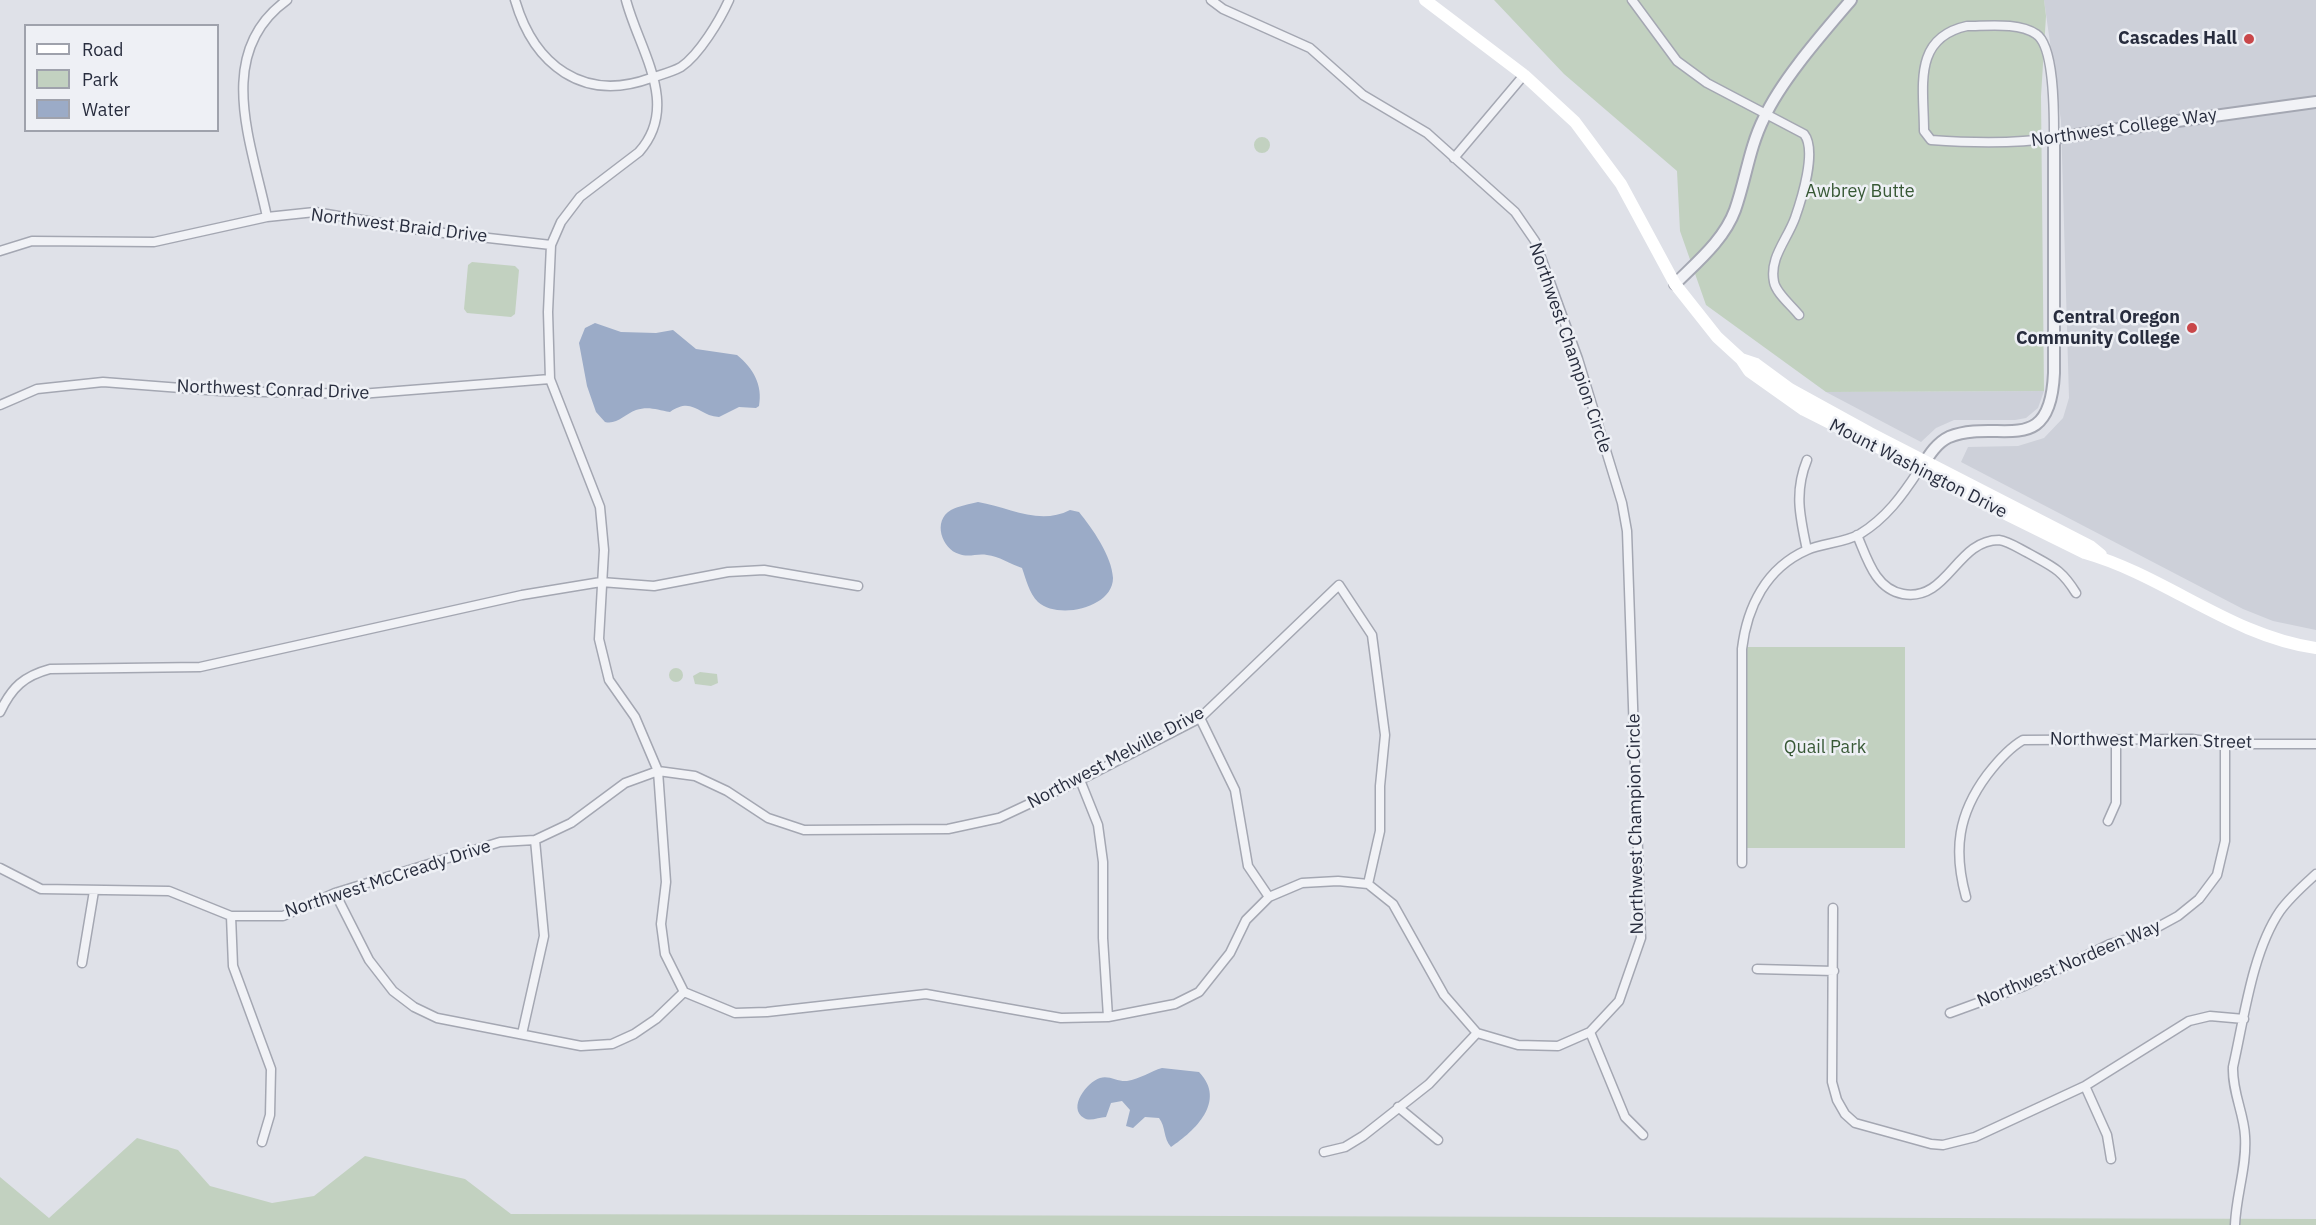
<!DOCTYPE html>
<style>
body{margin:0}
#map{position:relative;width:2316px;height:1225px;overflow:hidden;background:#dfe1e8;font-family:"IBM Plex Sans",sans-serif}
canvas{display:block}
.legend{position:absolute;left:24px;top:24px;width:195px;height:108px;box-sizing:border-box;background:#eef0f5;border:2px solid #9fa2ac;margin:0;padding:8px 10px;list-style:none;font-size:18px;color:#282d3e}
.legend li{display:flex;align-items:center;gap:12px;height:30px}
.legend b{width:30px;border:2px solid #9fa2ac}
</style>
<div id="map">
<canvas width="2316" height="1225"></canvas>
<ul class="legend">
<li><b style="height:8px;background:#fff"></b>Road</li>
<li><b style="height:16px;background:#c2d1c0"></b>Park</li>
<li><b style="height:16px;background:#9babc7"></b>Water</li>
</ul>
</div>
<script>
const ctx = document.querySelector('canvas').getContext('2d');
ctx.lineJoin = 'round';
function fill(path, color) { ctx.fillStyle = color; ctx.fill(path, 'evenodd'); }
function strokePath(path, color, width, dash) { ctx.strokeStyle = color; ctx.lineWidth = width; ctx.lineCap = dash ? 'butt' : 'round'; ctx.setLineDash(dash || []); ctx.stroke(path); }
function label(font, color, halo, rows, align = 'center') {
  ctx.font = font + ' "IBM Plex Sans",sans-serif'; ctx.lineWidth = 5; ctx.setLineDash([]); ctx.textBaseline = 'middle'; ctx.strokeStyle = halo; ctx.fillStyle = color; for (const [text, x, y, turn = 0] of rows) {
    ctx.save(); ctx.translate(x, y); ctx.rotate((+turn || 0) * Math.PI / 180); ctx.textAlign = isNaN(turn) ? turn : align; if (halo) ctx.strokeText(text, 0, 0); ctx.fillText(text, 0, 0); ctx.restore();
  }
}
fill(new Path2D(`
 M2044 0H2316V630L2273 621 2243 609 1961 462 1968 447 2018 446 2044 438 2063 418 2069 398 2061 121Z
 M2044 391 2038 408 2026 418 2015 420H1954L1936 428 1921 442 1826 392Z`), '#cdd0d9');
fill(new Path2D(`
 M1494 0H2044L2046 16 2041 96 2044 391 1826 392 1706 305 1680 231 1677 171 1564 74Z
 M1254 145a8 8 0 1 1 16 0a8 8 0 1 1-16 0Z
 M472 262 515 266 519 270 515 314 511 317 467 313 464 309 468 265Z
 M1744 647H1905V848H1744Z
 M669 675a7 7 0 1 1 14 0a7 7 0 1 1-14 0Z
 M700 672 717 674 718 683 711 686 695 684 693 676Z
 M137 1138 178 1150 210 1186 272 1203 314 1196 365 1156 465 1179 511 1214 2316 1219V1225H0V1177L49 1218Z`), '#c2d1c0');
fill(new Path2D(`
 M595 323 621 332 656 333 673 330 696 349 737 355C753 368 763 385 759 406L756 408 739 407 719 417C698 416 693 396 670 412 657 410 649 406 636 410 625 414 617 425 605 422L596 412 587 386 579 343 585 328Z
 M978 502C1009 507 1039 526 1070 510L1079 512C1092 528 1112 556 1113 578 1113 608 1058 620 1038 602 1029 593 1026 579 1022 568 1010 564 999 556 987 555 977 553 969 558 959 554 942 549 932 521 951 510 959 506 970 504 978 502Z
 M1162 1068 1199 1072C1227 1101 1195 1131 1171 1147 1163 1138 1166 1127 1159 1118L1145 1117 1133 1128 1126 1126 1130 1110 1122 1101 1111 1103 1106 1117C1099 1117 1090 1122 1084 1118 1067 1108 1087 1082 1100 1078 1109 1075 1118 1082 1127 1081 1140 1079 1151 1071 1162 1068Z`), '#9babc7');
const minor = new Path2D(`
 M515 0C534 65 583 103 651 78 660 75 672 72 681 67 699 55 720 20 729 0
 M626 0C639 50 681 105 639 152L580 197 561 222 551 245 548 312 550 379 600 507 604 550 599 639 609 680 635 717 658 771 666 882 661 924 665 954 684 992 735 1013 767 1012 926 994 1061 1018 1108 1017 1175 1004 1199 992 1230 953 1246 920 1269 897 1302 883 1338 881 1368 884 1393 904 1444 995 1477 1033 1518 1045 1558 1046 1590 1032 1619 1001 1641 938 1627 531 1622 503 1578 359 1535 241 1515 212 1427 133 1363 95 1310 48 1223 9 1211 0
 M1632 0 1677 61 1707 83 1804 134C1817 150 1802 198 1795 218 1787 240 1769 258 1774 282 1776 293 1792 306 1799 315
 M1967 26C1987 26 2019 22 2036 34 2055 46 2054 116 2054 138 2013 144 1973 143 1931 140L1924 131C1924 87 1912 38 1967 26Z
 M1454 158 1524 75
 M267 217C252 144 213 53 287 0
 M0 251 32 241 154 242 267 217 315 212 426 231 551 245
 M0 405 37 389 103 382 220 391 360 394 550 379
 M1807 460C1794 492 1800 517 1807 550
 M1857 535C1867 558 1875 589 1903 594 1948 602 1956 540 1999 540 2008 541 2020 549 2028 553 2053 567 2061 569 2076 593
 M0 712C12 687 24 676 50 669L200 667 522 595 601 582 654 586 728 572 764 570 858 586
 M1200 718 1235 790 1248 866 1269 897
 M1080 780 1098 825 1103 862V938L1108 1017
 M2108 821 2116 803V739
 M1742 863V649C1747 607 1766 568 1807 550 1823 543 1844 543 1860 534 1886 518 1902 496 1919 470
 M0 868 41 889 169 891 231 916H283L335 893 500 842 535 840 571 823 625 783 658 771 695 776 727 791 768 818 804 830 948 829 999 818 1080 780 1200 718 1339 585 1372 635 1385 735 1380 786V831L1368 884
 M335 893 369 960 393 991 414 1007 437 1018 581 1046 612 1044 634 1034 656 1019 684 992
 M1966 897C1953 850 1958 814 1987 775 1997 762 2009 748 2023 740L2192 739 2225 744H2316
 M1833 908 1832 1082 1837 1100 1845 1114 1855 1123 1931 1144 1943 1145 1975 1137 2085 1086 2189 1021 2210 1016 2244 1019
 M231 916 233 966 271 1069 270 1115 262 1142
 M82 963 94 891
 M1757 969 1834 971
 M1950 1013 2024 986 2110 944 2145 934 2178 916 2199 899 2217 875 2225 841V744
 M1590 1032 1625 1117 1643 1135
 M522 1034 544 936 535 840
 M2085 1086 2107 1135 2111 1159
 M1398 1107 1438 1140
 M1324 1152 1345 1147 1363 1136 1429 1084 1477 1033
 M2235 1225C2236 1195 2247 1167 2245 1136 2244 1113 2232 1092 2233 1067 2244 1019 2252 952 2280 911 2290 897 2304 885 2316 874`);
const tertiary = new Path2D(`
 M1675 284C1697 262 1724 240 1735 210 1746 179 1749 148 1764 118 1782 79 1823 33 1851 0
 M1921 468C1928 457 1936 443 1949 437 1999 417 2050 461 2054 373V138L2316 102`);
strokePath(minor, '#a4a7b2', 11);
strokePath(tertiary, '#a4a7b2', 14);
strokePath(minor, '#f1f2f6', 8);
strokePath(tertiary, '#f1f2f6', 10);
strokePath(new Path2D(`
 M1425 0 1524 75 1575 122 1621 184 1675 284 1717 337 1741 359 1749 371 1804 410 1901 459 1937 480 2085 553C2166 576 2231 636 2316 648
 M1741 359 1756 364 1790 389 1870 433 2090 546 2101 555`), '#fff', 12);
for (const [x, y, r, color] of [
 [2249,39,6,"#c9474a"],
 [2192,328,6,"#c9474a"]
]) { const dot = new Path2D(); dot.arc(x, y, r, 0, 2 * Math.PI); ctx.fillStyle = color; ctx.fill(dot); strokePath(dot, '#eef0f5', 2); }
label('bold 18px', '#282d3e', '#eef0f5', [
 ["Cascades Hall",2237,39],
 ["Central Oregon",2180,318],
 ["Community College",2180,339]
], 'right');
label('18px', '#282d3e', '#eef0f5', [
 ["Northwest College Way",2124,128,-8],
 ["Northwest Braid Drive",399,226,7],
 ["Northwest Champion Circle",1570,348,71],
 ["Northwest Conrad Drive",273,390,2],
 ["Mount Washington Drive",1918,469,27],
 ["Northwest Marken Street",2151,741,1],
 ["Northwest Melville Drive",1116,758,-28],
 ["Northwest Champion Circle",1636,824,-91],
 ["Northwest McCready Drive",388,879,-18],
 ["Northwest Nordeen Way",2069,964,-23]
]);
label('18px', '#385936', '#eef0f5', [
 ["Awbrey Butte",1860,192],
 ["Quail Park",1825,748]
]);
</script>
